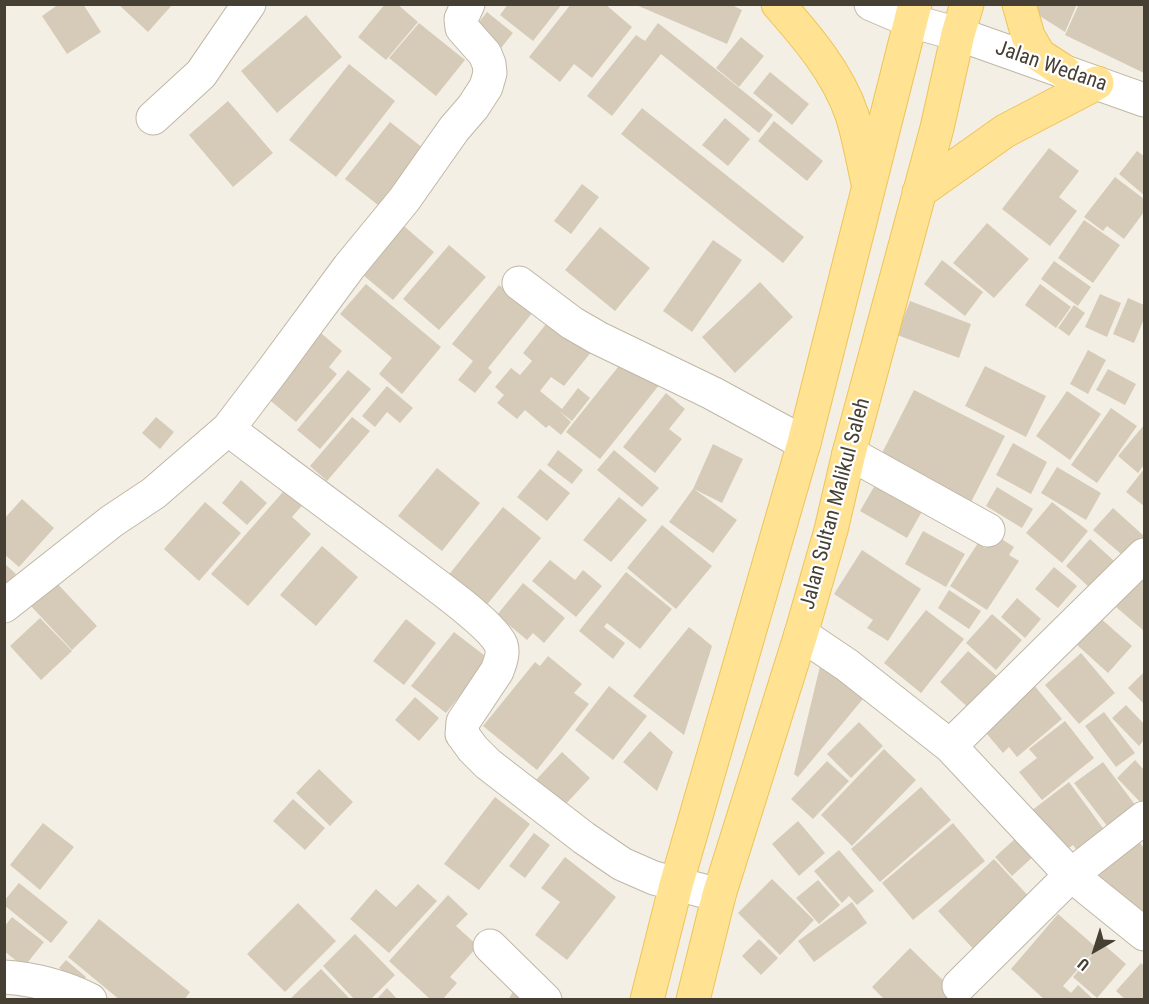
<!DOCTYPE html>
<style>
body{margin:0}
#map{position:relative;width:1149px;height:1004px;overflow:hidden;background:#f4efe4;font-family:"Roboto Condensed",sans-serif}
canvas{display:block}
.frame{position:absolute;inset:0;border:6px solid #463f33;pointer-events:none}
.north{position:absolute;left:1065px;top:920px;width:60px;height:60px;-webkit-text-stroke:4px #fff;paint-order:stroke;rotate:219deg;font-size:16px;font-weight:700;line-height:24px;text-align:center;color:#463f33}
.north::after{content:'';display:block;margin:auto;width:21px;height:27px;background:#463f33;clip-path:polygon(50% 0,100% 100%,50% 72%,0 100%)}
</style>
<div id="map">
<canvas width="1149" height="1004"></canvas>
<div class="frame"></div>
<div class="north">U</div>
</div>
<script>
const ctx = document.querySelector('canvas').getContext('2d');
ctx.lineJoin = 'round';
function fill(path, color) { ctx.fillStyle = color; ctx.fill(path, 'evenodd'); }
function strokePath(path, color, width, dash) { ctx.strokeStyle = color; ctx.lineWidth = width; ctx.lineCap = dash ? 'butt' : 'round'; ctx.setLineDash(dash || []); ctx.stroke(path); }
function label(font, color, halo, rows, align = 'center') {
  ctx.font = font + ' "Roboto Condensed",sans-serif'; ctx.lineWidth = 4.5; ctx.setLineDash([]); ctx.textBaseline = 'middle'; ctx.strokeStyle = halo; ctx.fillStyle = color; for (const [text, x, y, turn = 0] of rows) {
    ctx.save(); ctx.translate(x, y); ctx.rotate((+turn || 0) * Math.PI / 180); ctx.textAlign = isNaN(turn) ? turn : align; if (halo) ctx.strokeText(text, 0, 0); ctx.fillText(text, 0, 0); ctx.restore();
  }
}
fill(new Path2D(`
 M59 4H83L101 32 67 54 42 16Z
 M118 4H173L148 32Z
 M385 4H397L418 22 386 60 358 37Z
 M508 4H562L533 41 500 15Z
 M571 4H605L632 27 592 78 574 64 560 82 529 57Z
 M634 4H730L742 10 727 44Z
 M1033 4H1077L1065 32 1032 11Z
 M1079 4H1144V73L1065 35Z
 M487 12 513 33 497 53 471 32Z
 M306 15 342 57 277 113 241 71Z
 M419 23 465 60 436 96 389 58Z
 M658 23 773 115 759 133 661 54 612 116 587 96 636 35 645 41Z
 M741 37 764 56 739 87 716 68Z
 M349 64 395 101 336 177 289 140Z
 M770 72 809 104 792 125 753 93Z
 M228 101 273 153 233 187 189 135Z
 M642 108 804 237 783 263 621 134Z
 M725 118 750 139 728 166 702 145Z
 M774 121 823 161 807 181 758 141Z
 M390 122 423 148 378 205 345 179Z
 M1049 148 1079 171 1059 197 1077 211 1050 246 1002 209Z
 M1137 151 1144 156V195L1119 174Z
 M1115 177 1144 199V212L1124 239 1107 226 1103 231 1084 217Z
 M582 184 599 197 571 234 554 221Z
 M1084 220 1120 245 1093 283 1058 258Z
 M398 221 434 252 393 300 357 270Z
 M987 223 1029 259 994 298 953 263Z
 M600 227 650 268 615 311 565 270Z
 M713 240 742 260 692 332 663 311Z
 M449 245 486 277 439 330 403 299Z
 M942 260 983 292 965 316 924 284Z
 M1054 261 1091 287 1078 306 1041 279Z
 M760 282 793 317 735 373 702 337Z
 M366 284 441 347 402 394 379 374 392 358 340 314Z
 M1040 284 1071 307 1056 328 1025 305Z
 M499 285 533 312 488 368 492 372 475 393 458 380 473 361 452 344Z
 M1100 294 1121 303 1107 337 1085 327Z
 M1128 298 1144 305V319L1134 343 1113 334Z
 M910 301 971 324 959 358 897 335Z
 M1074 305 1085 313 1069 336 1058 328Z
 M550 319 592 351 564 386 551 377 540 391 562 409 578 388 590 398 572 421 559 411 571 422 561 435 549 425 546 428 525 410 517 419 497 403 504 395 495 387 511 368 520 375 532 361 523 353Z
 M315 328 342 351 329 367 337 374 296 422 260 392Z
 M1088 350 1106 360 1088 394 1070 384Z
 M626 357 660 384 600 459 566 432Z
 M985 366 1046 396 1026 437 965 406Z
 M1108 369 1136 384 1125 405 1096 390Z
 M348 370 371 389 320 449 297 430Z
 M387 386 413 408 400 423 387 412 375 427 362 416Z
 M914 390 1005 436 968 508 878 461Z
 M1067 391 1101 414 1070 460 1036 436Z
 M666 393 685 409 669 429 682 439 655 473 623 447Z
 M1111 408 1137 426 1097 483 1071 465Z
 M156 417 174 432 160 449 142 433Z
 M352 417 370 431 327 481 310 466Z
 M1144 425V465L1138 473 1118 456Z
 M1013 443 1047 462 1031 494 996 475Z
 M713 444 743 459 722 503 694 489 737 520 713 553 669 522 693 489Z
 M558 450 583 470 572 484 547 465Z
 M614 450 659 488 642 507 597 470Z
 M1057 467 1101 493 1086 520 1041 493Z
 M437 468 480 503 442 551 398 516Z
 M540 469 570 493 547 521 517 497Z
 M1144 469V506L1126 492Z
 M241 480 267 503 247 525 222 503Z
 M878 480 925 506 907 538 860 511Z
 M289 485 307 500 292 517 311 534 248 606 211 574Z
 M997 487 1033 509 1022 528 986 506Z
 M619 497 647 520 611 562 583 540Z
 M22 499 54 528 19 567 4 554V519Z
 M205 502 241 533 199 581 164 549Z
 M1052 502 1088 531 1062 563 1026 533Z
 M503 507 541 538 485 607 447 577Z
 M1113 508 1144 536V540L1127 559 1093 530Z
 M662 525 712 566 676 609 627 568Z
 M923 531 965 554 946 587 905 564Z
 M994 534 1014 547 1009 555 1019 561 987 610 950 586 978 543 985 548Z
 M1090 539 1124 570 1100 597 1066 566Z
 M322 546 358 577 316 626 280 595Z
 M862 550 921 589 888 641 867 628 873 620 834 594Z
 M550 560 575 580 583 570 602 586 576 617 532 581Z
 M4 563 16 574 4 587Z
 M1054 567 1077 586 1058 608 1035 589Z
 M626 572 672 609 640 649 607 623 604 627 625 643 613 659 579 631Z
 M1144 573V631L1116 607Z
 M54 580 97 626 72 650 29 604Z
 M523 583 565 618 544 643 533 633 527 640 497 615Z
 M949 590 981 611 969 629 938 608Z
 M1017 598 1041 619 1025 638 1001 617Z
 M926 610 964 639 921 693 884 663Z
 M992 614 1022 640 996 670 966 643Z
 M1099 617 1132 646 1108 673 1076 644Z
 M40 618 72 651 41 680 10 646Z
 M406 619 436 643 404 685 373 661Z
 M689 627 712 646 684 735 633 696Z
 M454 632 489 659 446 713 411 686Z
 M968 651 999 678 971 710 940 682Z
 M1081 653 1115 693 1079 724 1045 685Z
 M548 656 582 684 574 693 589 704 537 770 483 726 535 662 540 666Z
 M822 658 867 694 798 777 794 774Z
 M1144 672V704L1128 688Z
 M1033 684 1062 719 1017 757 1009 747 1003 753 981 727Z
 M609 686 647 716 613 760 575 730Z
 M415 697 439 718 419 741 395 720Z
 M1126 705 1144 724V740L1139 746 1112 718Z
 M1104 712 1135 753 1116 767 1085 726Z
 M1065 721 1094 758 1042 800 1019 772 1037 758 1029 749Z
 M859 722 883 746 851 778 827 754Z
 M650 731 673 752 657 791 623 762Z
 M884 749 916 780 852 846 821 815Z
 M562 752 590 778 563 807 535 781Z
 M1135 760 1144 770V806L1117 778Z
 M827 761 849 781 813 819 791 799Z
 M1103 762 1139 810 1111 831 1074 783Z
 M319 769 353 802 330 826 296 793Z
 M1069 782 1111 839 1084 860 1073 845 1062 853 1031 811Z
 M921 787 951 820 880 882 851 849Z
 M495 797 530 824 479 890 444 864Z
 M293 799 325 828 305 850 273 821Z
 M798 821 825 853 799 876 772 844Z
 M43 823 74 847 40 890 10 865Z
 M953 823 985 861 913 920 882 883Z
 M534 833 550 845 525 878 509 866Z
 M1134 835 1144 848V910L1135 918 1094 869Z
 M1017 837 1035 855 1012 876 995 857Z
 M839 850 874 891 857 905 849 896 842 903 814 871Z
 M565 857 616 897 567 960 535 935 560 902 541 888Z
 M994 859 1034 902 978 954 938 911Z
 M772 879 814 920 780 955 738 913Z
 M818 880 840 905 819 924 796 898Z
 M19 883 68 922 51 943 4 905V901Z
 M418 884 437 901 389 953 350 919 376 889 396 907Z
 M448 895 468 914 456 926 478 946 450 977 457 983 442 1000H431L389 961Z
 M852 902 867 923 814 962 798 941Z
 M298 903 336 941 285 992 247 954Z
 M1058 914 1097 948 1063 986 1071 993 1078 985 1094 1000H1045L1011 969Z
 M12 917 44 942 24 967 4 951V927Z
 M99 919 190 992 184 1000H120L68 957Z
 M355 934 395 975 370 1000H355L323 966Z
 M759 939 778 958 761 975 742 956Z
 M1102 943 1126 964 1097 998 1073 977Z
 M910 948 954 991 945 1000H885L872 987Z
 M66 960 86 977 80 985 59 968Z
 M1141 963 1144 966V1000H1126L1116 991Z
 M321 969 351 1000H289Z
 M387 988 398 1000H376Z
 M514 990 529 1000H508Z`), '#d6cbb8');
const minor = new Path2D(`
 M871 4 911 21 958 34 1144 100
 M153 118 201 74 249 4
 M519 283 572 323 598 338 712 393 804 443
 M228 429C290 476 352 522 415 569 434 584 492 624 501 645 504 653 500 663 497 671L463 722 462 734 473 749 488 764 584 838 622 864 654 878 719 895
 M849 453 988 530
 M4 606 112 521 154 493 228 429 273 370 349 267 404 200 454 129 473 107 486 87 490 73 489 64 485 54 462 28 461 19 468 4
 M801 634 847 665 950 746 1071 875 1144 934
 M950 746 1144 555
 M490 946 545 1000
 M4 977C34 979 64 987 90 1000
 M959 986 1071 875 1144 818`);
const major = new Path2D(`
 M778 4C807 37 838 73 852 115 859 137 863 161 868 183
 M1019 4 1028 36 1039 55 1065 72
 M919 192 1005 131 1097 83
 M647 1000 676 885 804 443 915 4
 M693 1000 719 895 801 634 831 530 849 453 937 128 958 34 967 4`);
strokePath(minor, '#c0b7a6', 35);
strokePath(major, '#eec457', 35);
strokePath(minor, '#fff', 33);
strokePath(major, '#ffe292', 33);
label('21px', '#463f33', '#fff', [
 ["Jalan Wedana",1051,67,19],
 ["Jalan Sultan Malikul Saleh",836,504,-75]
]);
</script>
